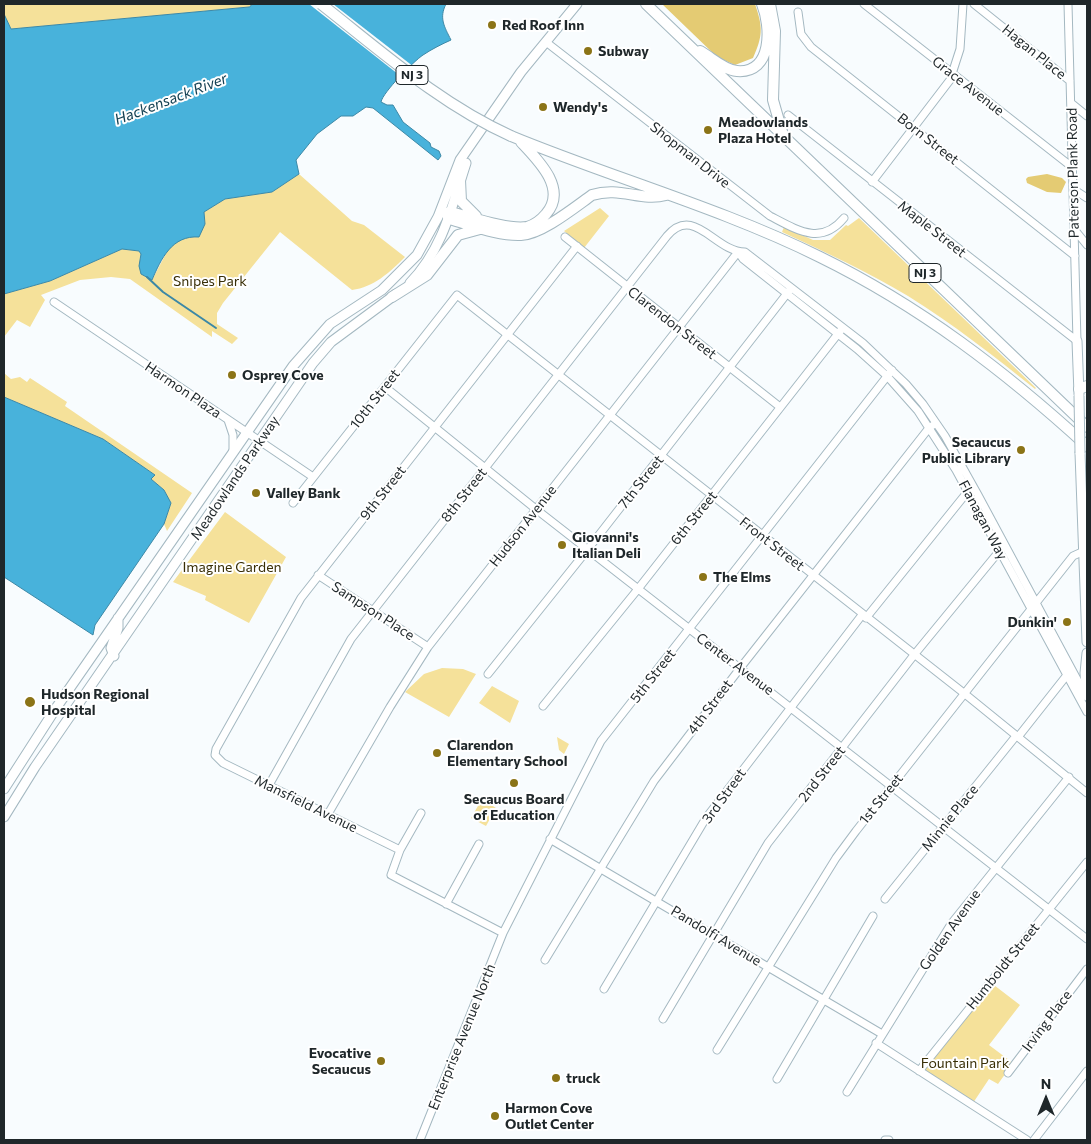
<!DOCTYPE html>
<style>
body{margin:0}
#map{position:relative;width:1091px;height:1144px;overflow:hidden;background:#f8fcfe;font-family:Commissioner,sans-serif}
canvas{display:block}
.frame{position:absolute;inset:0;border:5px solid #1f272a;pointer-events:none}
.north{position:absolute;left:1021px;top:1074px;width:50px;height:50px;-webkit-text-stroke:4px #fff;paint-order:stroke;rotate:0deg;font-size:14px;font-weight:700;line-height:20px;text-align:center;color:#1f272a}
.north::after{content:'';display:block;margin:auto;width:18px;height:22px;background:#1f272a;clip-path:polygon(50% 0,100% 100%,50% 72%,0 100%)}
</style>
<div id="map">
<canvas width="1091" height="1144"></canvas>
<div class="frame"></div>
<div class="north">N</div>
</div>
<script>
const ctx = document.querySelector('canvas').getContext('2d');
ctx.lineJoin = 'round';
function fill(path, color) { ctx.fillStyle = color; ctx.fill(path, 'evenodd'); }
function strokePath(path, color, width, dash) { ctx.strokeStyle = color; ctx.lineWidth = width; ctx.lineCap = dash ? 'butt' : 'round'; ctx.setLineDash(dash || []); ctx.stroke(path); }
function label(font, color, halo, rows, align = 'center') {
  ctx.font = font + ' Commissioner,sans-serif'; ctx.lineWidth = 4; ctx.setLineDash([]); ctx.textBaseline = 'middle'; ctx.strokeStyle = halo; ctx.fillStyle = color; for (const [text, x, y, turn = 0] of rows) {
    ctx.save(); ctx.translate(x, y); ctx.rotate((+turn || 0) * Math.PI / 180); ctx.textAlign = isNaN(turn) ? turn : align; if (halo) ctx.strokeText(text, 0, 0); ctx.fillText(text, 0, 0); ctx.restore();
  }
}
fill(new Path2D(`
 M4 4H253L249 7 11 29 4 14Z
 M299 174 352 221 364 225 405 257C389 273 374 287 352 290L280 232 223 303 217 313V324L238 338 232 344 212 331V337L130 279 111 277 80 280 41 295 45 300 30 327 17 320 4 337V294L50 281 122 249 139 251 141 254 140 259 152 280 170 246 187 236 192 237 205 224 204 212 225 199 272 192Z
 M600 208 609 216 584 248 564 231Z
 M859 218 1036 388 1035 389C994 356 953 324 908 296 868 272 825 252 782 232L784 227 813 240H830L846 225 848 226Z
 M4 373 11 379 20 377 27 382 30 378 67 402 65 406 192 493 167 531 164 524 171 503 164 490 151 479 155 475 103 439 4 397Z
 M225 512 286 557 249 623 205 600 206 596 173 582Z
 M442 668 463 669 476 674 449 717 405 692 424 674Z
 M492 686 519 701 510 723 479 703Z
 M557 737 569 744 564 754 559 750Z
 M482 799 496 808 486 826 471 818Z
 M990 982 1020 1005 989 1045 1013 1063 998 1084 989 1079 973 1103 922 1070Z`), '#f5e19a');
fill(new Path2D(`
 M662 4H755C763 27 763 36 753 58L735 65 717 57Z
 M1047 174 1062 178 1066 182 1061 193 1047 192 1027 183 1026 179 1028 177Z`), '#e4cb73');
const water = new Path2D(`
 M253 4H446C439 18 444 26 451 40 442 44 432 49 423 55 414 61 383 92 381 102L387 105H393L403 122 430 143 431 147 439 151 441 156 438 160 373 108 366 107 353 116H341L317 134 296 160 299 174 272 192 225 199 204 212 205 224 199 237C172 235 161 259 152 280L141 274 139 266 141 254 139 251 122 249 50 281 4 294V14L11 29 249 7Z
 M4 397 103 439 155 475 151 479 164 490 171 503 164 524 95 625 93 635 4 577Z`);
fill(water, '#48b2db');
strokePath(water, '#3c88a6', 1);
fill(new Path2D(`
 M309 4H333L414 67 403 78Z`), '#f8fcfe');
strokePath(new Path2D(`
 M147 277 163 292 216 328`), '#3c88a6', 2);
const minor = new Path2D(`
 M864 4 1072 167
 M974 4 1070 81
 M1068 4 1077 341
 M798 12 801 34 811 47 1075 256
 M546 42 770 216C797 230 821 246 844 218
 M1071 103 1087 116
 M788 115 1077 341
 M872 182 950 80 960 49 963 4
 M1073 189 1087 198
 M1074 229 1087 245
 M565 237 780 407
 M738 252 743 259 857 349 887 376 918 411 956 470 1087 712
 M54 302 313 477
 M385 387 537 510 1087 939
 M228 420 233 435V451
 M293 503 457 295 965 694 1087 793
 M318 575 428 647
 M866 618 969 490
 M488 674 588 549 789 291
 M543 706 638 589 841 330
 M1018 737 1067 675H1071
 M269 785 351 639 667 236C694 204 715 252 745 252L863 343 906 384 923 404 945 436 978 495 1086 696
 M421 813 400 850 391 875 503 933
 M328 814 390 707 428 647 738 252
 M550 839 882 1034
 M400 850 223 763 215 755 216 749 301 598 577 246
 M885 899 1016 736
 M446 904 479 844
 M545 960 654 781 741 667 929 428 936 423
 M604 989 706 818 862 615
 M663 1019 768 843 914 655 1001 549
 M876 1043 1027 1140
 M717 1050 836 858 856 831 1073 556 1084 551
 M919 1071 1087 862
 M1008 1073 1087 969
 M777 1079 873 916
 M847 1092 951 924 1069 777
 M420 1140 503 933 601 741 892 370
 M885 1140H889
 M1034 1140 1087 1071`);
const major = new Path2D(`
 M410 283C443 249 452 206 466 163
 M1077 341 1079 394
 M1080 453 1087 642
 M1087 653 1085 673 1087 696
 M114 656 111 648 118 628V618
 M4 789 56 708 293 366 330 324 382 290 417 255 438 217 460 160 521 72 577 4
 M4 817 35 767 313 363 331 342 396 294`);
const highway = new Path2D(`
 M646 4 1087 427
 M770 4 775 31 773 100 783 135
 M700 51C711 57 724 70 737 71 773 74 771 26 762 4
 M511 136C613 178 721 208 820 257 920 306 1006 372 1087 446
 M521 142C538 160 568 189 546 214 541 220 534 225 527 227 507 230 471 217 451 212L446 213 449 219C471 225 498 236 521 235 542 234 575 207 592 195 620 186 641 202 666 195
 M460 180 461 201 476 216
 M392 297 427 275 458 235 480 229
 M1079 389 1087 386`);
strokePath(minor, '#a4b8c1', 9);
strokePath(major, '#a4b8c1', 11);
strokePath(highway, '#a4b8c1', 12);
strokePath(minor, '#fff', 7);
strokePath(major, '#fff', 9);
strokePath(highway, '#fff', 10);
const majorBridge = new Path2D(`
 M1079 396 1080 453`);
const highwayBridge = new Path2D(`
 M321 4C381 51 440 104 511 136`);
strokePath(majorBridge, '#a4b8c1', 11, []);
strokePath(highwayBridge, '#a4b8c1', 12, []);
strokePath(majorBridge, '#fff', 9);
strokePath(highwayBridge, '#fff', 10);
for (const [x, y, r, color] of [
 [492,25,5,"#8b7417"],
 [588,51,5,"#8b7417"],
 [543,107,5,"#8b7417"],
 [708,130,5,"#8b7417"],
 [232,375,5,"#8b7417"],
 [1021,450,5,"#8b7417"],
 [256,493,5,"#8b7417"],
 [562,545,5,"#8b7417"],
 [703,577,5,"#8b7417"],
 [1067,622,5,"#8b7417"],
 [30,702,6,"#8b7417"],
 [437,753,5,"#8b7417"],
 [514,783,5,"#8b7417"],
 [381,1061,5,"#8b7417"],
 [556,1078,5,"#8b7417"],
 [495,1116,5,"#8b7417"]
]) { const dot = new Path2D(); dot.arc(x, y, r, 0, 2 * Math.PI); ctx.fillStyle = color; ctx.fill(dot); strokePath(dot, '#fff', 2); }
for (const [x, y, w] of [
 [412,75,32],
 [925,273,32]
]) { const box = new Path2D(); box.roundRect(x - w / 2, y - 9.5, w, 19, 4); ctx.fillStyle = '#fff'; ctx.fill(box); strokePath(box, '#1f272a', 1); }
label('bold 12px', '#1f272a', null, [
 ["NJ 3",412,75],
 ["NJ 3",925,273]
]);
label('bold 14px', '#1f272a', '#fff', [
 ["Red Roof Inn",502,25],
 ["Subway",598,51],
 ["Wendy's",553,107],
 ["Meadowlands",718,122],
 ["Plaza Hotel",718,138],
 ["Osprey Cove",242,375],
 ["Secaucus",1011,442,"right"],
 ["Public Library",1011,458,"right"],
 ["Valley Bank",266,493],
 ["Giovanni's",572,537],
 ["Italian Deli",572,553],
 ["The Elms",713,577],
 ["Dunkin'",1057,622,"right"],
 ["Hudson Regional",41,694],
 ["Hospital",41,710],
 ["Clarendon",447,745],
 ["Elementary School",447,761],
 ["Secaucus Board",514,799,"center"],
 ["of Education",514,815,"center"],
 ["Evocative",371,1053,"right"],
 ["Secaucus",371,1069,"right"],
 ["truck",566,1078],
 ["Harmon Cove",505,1108],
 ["Outlet Center",505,1124]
], 'left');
label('14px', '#1f272a', '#fff', [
 ["Hagan Place",1034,52,39],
 ["Grace Avenue",968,86,38],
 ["Born Street",928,139,38],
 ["Shopman Drive",690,155,38],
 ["Paterson Plank Road",1073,173,-91],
 ["Maple Street",932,229,38],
 ["Clarendon Street",672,323,38],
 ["Harmon Plaza",183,390,34],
 ["10th Street",375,399,-52],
 ["Meadowlands Parkway",235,478,-56],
 ["7th Street",641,482,-52],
 ["9th Street",383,493,-52],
 ["8th Street",464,495,-52],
 ["6th Street",694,518,-51],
 ["Flanagan Way",983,520,62],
 ["Hudson Avenue",523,526,-52],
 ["Front Street",772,544,38],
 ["Sampson Place",373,611,33],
 ["Center Avenue",735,664,37],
 ["5th Street",653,676,-52],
 ["4th Street",710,707,-53],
 ["2nd Street",822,774,-52],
 ["3rd Street",724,796,-54],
 ["1st Street",881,799,-51],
 ["Mansfield Avenue",306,804,26],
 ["Minnie Place",950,818,-51],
 ["Golden Avenue",950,930,-55],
 ["Pandolfi Avenue",716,936,31],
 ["Humboldt Street",1003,966,-51],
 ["Irving Place",1047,1021,-53],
 ["Enterprise Avenue North",462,1037,-68]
]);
label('14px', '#392f07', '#fff', [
 ["Snipes Park",210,281],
 ["Imagine Garden",232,567],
 ["Fountain Park",965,1063]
]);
label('italic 15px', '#144153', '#fff', [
 ["Hackensack River",171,99,-21]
]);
</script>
